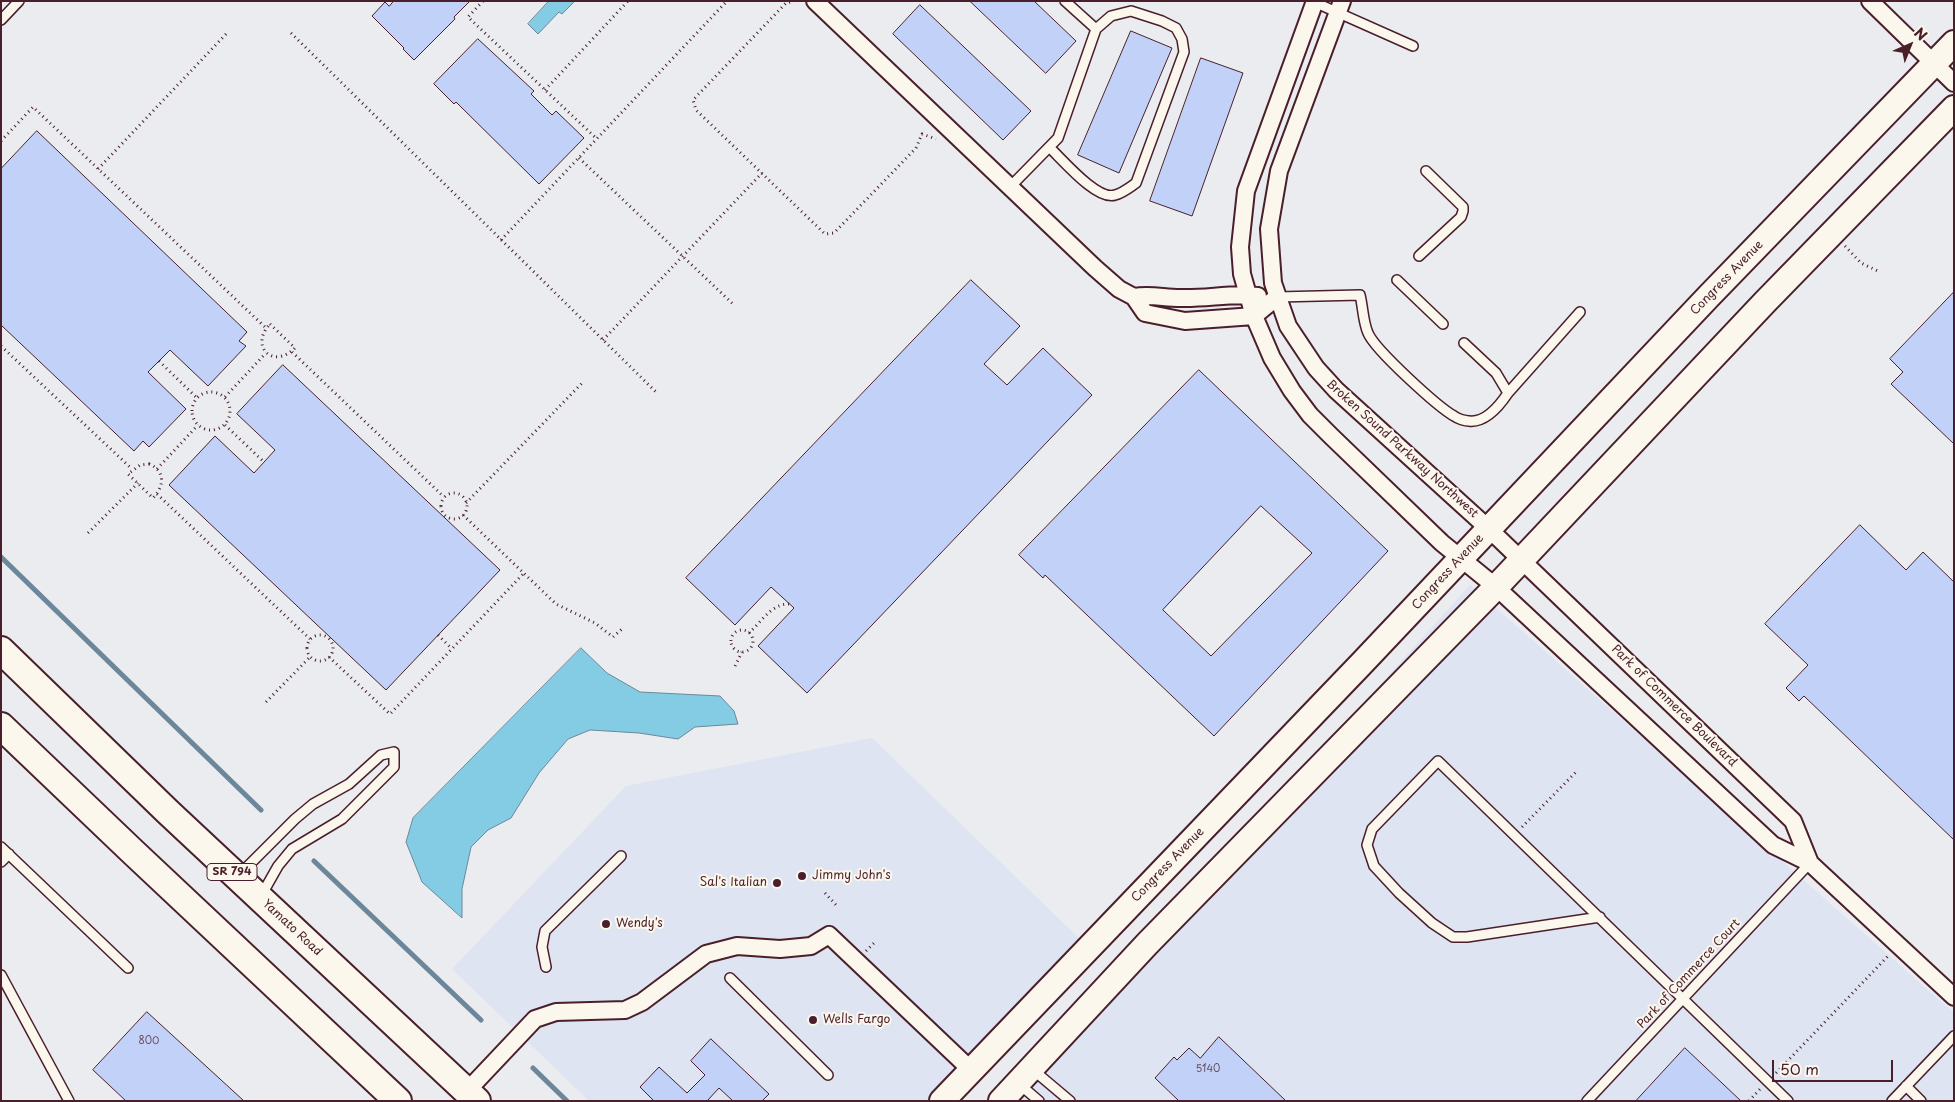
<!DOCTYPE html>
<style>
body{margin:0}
#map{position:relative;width:1955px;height:1102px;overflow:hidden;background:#eaecef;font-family:"Playpen Sans",sans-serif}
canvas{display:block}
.frame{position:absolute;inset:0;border:2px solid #4a1f2b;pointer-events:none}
.north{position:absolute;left:1885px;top:20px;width:50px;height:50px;-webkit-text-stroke:4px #fbf7ec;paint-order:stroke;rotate:44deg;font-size:14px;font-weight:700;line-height:20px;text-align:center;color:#4a1f2b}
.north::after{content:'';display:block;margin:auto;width:18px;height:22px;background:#4a1f2b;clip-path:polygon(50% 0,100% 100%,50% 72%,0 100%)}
.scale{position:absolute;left:1772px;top:1060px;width:121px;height:22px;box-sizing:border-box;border:2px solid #4a1f2b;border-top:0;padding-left:6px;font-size:15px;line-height:18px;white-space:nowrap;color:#4a1f2b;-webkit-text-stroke:4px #fbf7ec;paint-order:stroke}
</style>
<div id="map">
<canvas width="1955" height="1102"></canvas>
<div class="frame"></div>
<div class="north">N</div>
<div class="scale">50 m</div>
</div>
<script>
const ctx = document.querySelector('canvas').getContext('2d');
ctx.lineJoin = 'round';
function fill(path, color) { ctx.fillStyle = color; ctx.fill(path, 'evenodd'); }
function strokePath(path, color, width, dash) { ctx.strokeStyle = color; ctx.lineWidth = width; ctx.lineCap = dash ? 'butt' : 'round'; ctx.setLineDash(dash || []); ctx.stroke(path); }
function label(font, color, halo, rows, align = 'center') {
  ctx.font = font + ' "Playpen Sans",sans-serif'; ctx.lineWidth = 4; ctx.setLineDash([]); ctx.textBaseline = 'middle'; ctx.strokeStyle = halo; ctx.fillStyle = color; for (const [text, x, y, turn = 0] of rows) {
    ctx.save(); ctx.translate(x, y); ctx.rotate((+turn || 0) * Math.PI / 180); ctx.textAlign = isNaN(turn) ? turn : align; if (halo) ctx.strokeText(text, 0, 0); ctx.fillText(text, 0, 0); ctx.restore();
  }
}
fill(new Path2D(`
 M1470 585 1954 1013V1101H1004Z
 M872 738 1086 945 931 1101H589L452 969 626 786Z`), '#dee4f1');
const water = new Path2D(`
 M549 1H575L562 14 559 12 538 34 528 24Z
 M581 648 607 673 640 692 720 696 734 711 738 724 695 727 678 739 639 733 590 730 568 739 539 773 511 818 488 830 471 847 462 889V918L422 882 406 842 413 818Z`);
fill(water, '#84cce4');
strokePath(water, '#6d879a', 1);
strokePath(new Path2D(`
 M1 557 261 810
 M314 861 481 1020
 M533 1068 567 1101`), '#6d879a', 5);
const building = new Path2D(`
 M394 1H470L454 17 455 19 414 60 403 49 404 48 372 16 385 2 389 6Z
 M970 1H1034L1076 41 1046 73Z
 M920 5 1031 111 1003 140 893 34Z
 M1131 31 1172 48 1119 173 1078 155Z
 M478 39 534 91 531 94 552 115 556 111 584 138 539 184 456 102 454 104 434 84Z
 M1201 58 1243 73 1192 216 1150 201Z
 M37 131 247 332 239 341 246 346 208 386 170 350 148 372 186 409 149 447 143 441 134 451 1 325V169Z
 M971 280 1020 326 984 364 1007 385 1043 348 1092 395 807 693 758 646 794 608 771 587 735 625 686 578Z
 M1954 292V444L1891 384 1903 372 1890 359Z
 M283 365 500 570 386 690 169 485 215 436 254 473 275 450 237 414Z
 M1199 370 1388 551 1214 736 1045 575 1043 578 1019 555ZM1261 506 1312 553 1211 656 1163 610Z
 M1860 525 1906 570 1923 552 1954 582V840L1804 696 1799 701 1786 688 1808 665 1765 624Z
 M147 1012 244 1101H126L93 1070Z
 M1219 1037 1286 1101H1179L1155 1078 1174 1057 1177 1060 1189 1048 1200 1058Z
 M711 1039 769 1094 762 1101H733L719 1088 707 1101H654L640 1087 659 1067 687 1093 705 1075 691 1061Z
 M1685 1048 1741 1101H1636Z`);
fill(building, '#c1d1f7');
strokePath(building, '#4a1f2b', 1);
const lane = new Path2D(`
 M1314 2 1413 46
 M1 20 19 1
 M1049 147C1062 159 1097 201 1115 195 1123 193 1130 187 1136 183L1184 52 1182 39 1176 28 1162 21 1131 11 1111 16 1096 29
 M1010 187 1058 138 1096 29 1065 1
 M1419 256 1461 217 1463 211V207L1426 171
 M1397 280 1443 324
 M1277 297 1360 295C1363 307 1363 322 1368 333 1375 350 1438 407 1454 416 1458 419 1465 421 1469 421 1486 423 1500 405 1508 393L1496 373 1464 343
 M1508 393 1580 312
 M1 847 128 968
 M1 862 9 854
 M238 876 295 819 313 804 349 784 381 755 394 752V767L342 819 292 849 278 866 261 896
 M1600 917 1467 937H1453L1432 923 1399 893 1374 866 1367 845 1372 829 1438 761 1788 1101
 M546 967 542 947 545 931 621 856
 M1 975 69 1101
 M730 978 828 1075
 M1032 1069 1070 1101
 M1018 1083 1039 1101
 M1906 1086 1921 1101
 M1587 1101 1810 863
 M1892 1101 1954 1036`);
const street = new Path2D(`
 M815 1 1095 268 1119 289 1134 297 1145 313 1185 321 1254 316 1277 297
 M1315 1 1246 191 1240 247 1242 274 1254 316 1272 358 1292 391 1310 415 1331 436 1442 543 1496 587 1773 845 1810 863 1954 997
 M1342 1 1279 171 1269 229 1273 283 1288 326 1316 368 1336 390 1489 529 1793 821 1810 863
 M1870 1 1954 83
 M1134 297C1150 294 1164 298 1180 298 1207 299 1231 293 1258 296
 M467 1091 535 1019 556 1012 625 1010 642 1002 706 954 737 946 780 949 811 946 829 935 971 1070`);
const secondary = new Path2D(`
 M942 1101 1363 662 1708 297 1954 43
 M1001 1101 1147 944 1496 587 1765 302 1954 108`);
const primary = new Path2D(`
 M1 650 168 812 477 1101
 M1 726 133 852 398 1101`);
strokePath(lane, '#4a1f2b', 12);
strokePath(street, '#4a1f2b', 20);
strokePath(secondary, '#4a1f2b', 28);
strokePath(primary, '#4a1f2b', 30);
strokePath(new Path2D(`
 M483 1 468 17 597 139
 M790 2 786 3 693 100 696 110 825 234 834 233 916 148 922 134 936 139
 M291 33 656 392
 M545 90 628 1
 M1 141 33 107 266 328
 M579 158 733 304
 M98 169 228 32
 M501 240 727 1
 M1845 246 1861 263 1880 272
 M270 324 295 348C273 370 249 346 270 324Z
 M603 340 762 173
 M1 346 132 469
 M292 352 444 497
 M159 361 197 398
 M192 411a19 19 0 1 1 38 0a19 19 0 1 1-38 0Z
 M225 397 266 353
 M225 425 264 462
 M149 464C166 471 164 487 153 498L128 474 140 465Z
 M157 469 198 425
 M441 506a13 13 0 1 1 26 0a13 13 0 1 1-26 0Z
 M157 494 310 639
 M466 503 584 381
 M463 515 556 604 595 623 613 637 622 629
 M88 533 138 483
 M731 641a11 11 0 1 1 22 0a11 11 0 1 1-22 0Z
 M749 633C761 622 772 603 790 604
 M307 648a13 13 0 1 1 26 0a13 13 0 1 1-26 0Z
 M438 635 452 649
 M329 657 390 714 524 573
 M735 666 742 652
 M266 702 310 657
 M1522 827 1576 772
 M825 893 836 905
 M866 951 876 941
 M1776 1073 1889 955
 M1749 1101 1761 1088`), '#4a1f2b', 3, [1, 4]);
strokePath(lane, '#fbf7ec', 9);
strokePath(street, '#fbf7ec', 16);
strokePath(secondary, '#fbf7ec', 24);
strokePath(primary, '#fbf7ec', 26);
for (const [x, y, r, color] of [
 [802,876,5,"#4a1f2b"],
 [777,883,5,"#4a1f2b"],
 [606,924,5,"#4a1f2b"],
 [813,1020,5,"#4a1f2b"]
]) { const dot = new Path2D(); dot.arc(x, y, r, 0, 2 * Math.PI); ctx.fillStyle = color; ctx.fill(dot); strokePath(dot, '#fbf7ec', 2); }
label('10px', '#684c5e', null, [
 ["800",149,1041],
 ["5140",1208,1069]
]);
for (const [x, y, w] of [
 [232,872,50]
]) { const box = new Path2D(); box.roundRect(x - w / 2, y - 8.5, w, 17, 4); ctx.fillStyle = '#fbf7ec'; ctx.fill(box); strokePath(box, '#4a1f2b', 1); }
label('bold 11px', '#4a1f2b', null, [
 ["SR 794",232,872]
]);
label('12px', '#4a1f2b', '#fbf7ec', [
 ["Congress Avenue",1727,278,-46],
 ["Broken Sound Parkway Northwest",1402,449,42],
 ["Congress Avenue",1448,572,-47],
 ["Park of Commerce Boulevard",1674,706,44],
 ["Congress Avenue",1168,865,-46],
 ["Yamato Road",292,928,43],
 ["Park of Commerce Court",1689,974,-47]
]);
label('12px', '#4a1f2b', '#fbf7ec', [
 ["Jimmy John's",812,876],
 ["Sal's Italian",767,883,"right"],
 ["Wendy's",616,924],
 ["Wells Fargo",823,1020]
], 'left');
</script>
